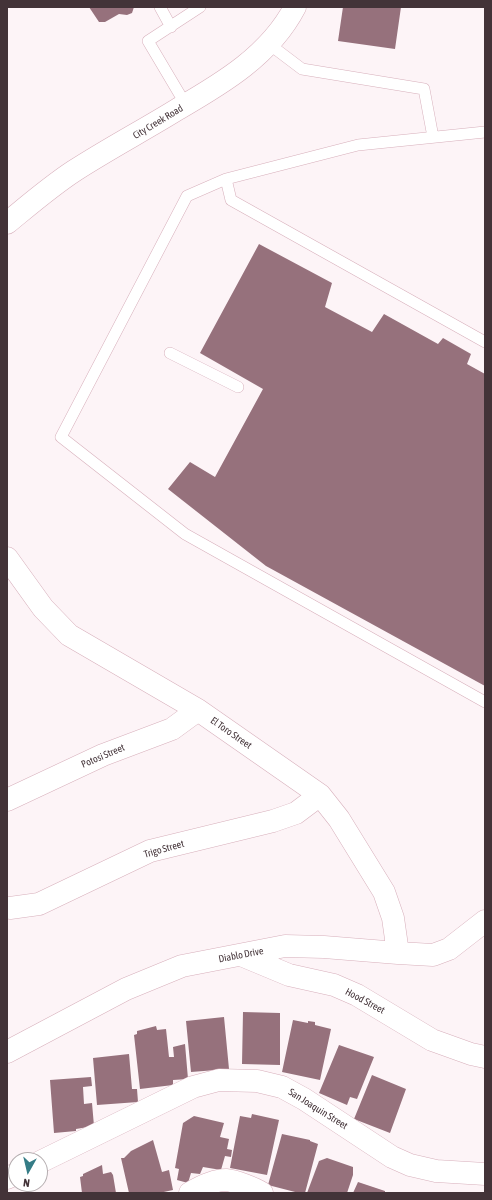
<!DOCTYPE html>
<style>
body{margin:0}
#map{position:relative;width:492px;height:1200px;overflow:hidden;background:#fdf4f7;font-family:"Asap Condensed",sans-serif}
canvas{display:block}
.frame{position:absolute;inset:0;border:8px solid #433338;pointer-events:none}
.north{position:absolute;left:8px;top:1152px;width:40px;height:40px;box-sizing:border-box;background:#fff;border:1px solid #b4adaf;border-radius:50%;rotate:188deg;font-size:11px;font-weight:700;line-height:16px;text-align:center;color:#433338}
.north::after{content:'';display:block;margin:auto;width:14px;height:18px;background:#357c86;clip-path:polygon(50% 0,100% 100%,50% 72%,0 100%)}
</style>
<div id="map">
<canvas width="492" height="1200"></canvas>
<div class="frame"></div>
<div class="north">N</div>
</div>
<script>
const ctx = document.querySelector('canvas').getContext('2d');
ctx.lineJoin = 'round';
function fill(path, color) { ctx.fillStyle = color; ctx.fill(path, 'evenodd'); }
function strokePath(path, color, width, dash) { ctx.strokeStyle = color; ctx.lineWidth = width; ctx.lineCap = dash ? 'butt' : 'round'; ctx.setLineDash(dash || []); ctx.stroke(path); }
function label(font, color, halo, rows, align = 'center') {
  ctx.font = font + ' "Asap Condensed",sans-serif'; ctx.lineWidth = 4; ctx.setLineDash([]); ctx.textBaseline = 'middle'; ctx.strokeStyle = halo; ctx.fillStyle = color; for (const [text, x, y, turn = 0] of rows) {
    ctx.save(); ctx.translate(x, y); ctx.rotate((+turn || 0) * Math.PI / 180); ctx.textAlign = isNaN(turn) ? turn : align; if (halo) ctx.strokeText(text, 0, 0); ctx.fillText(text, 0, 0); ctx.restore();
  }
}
fill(new Path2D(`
 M89 7H134L132 13 127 15 119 14 105 22H99Z
 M343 7H401L395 49 338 41Z
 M259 244 332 283 325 307 372 332 384 314 438 344 443 338 471 354 467 364 485 374V686L266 566 168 489 190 462 215 477 263 389 200 353Z
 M243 1012 280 1013V1065L242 1064Z
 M224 1017 229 1069 191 1072 186 1021Z
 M293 1020 308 1023V1021L315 1022V1025L331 1029 320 1080 282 1072Z
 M156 1026 157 1030 166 1029 169 1057H174L173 1047 185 1044 188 1079 173 1080V1085L140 1089 134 1035 137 1034V1031Z
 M339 1045 374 1057 357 1099 350 1097 347 1105 319 1093Z
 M129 1054 132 1089H137L138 1102 97 1105 93 1058Z
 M372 1075 406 1089 390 1133 354 1119Z
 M91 1077 92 1086 83 1087 84 1104 92 1103 94 1126 76 1129V1131L54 1133 50 1080Z
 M252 1114 279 1120 267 1175 230 1168 240 1116 251 1118Z
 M194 1116 224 1123 220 1137 229 1139 227 1149 232 1150 231 1157 225 1156 221 1170 203 1167 200 1174 191 1173 188 1183 177 1180 179 1169 175 1168 183 1123Z
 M282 1134 310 1140V1141L318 1144 305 1193H299L268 1185Z
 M153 1140 162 1172 169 1170 173 1190 159 1193H129L121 1158H124L131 1151Z
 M327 1158 353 1167V1175L347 1193H307L319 1161Z
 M102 1165 103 1174 111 1172 113 1175 116 1193H82L80 1177 83 1176V1174Z
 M358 1182 385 1191V1193H353Z`), '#96717c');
const service = new Path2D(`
 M160 7 171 27
 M269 44 302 69 424 89 433 137
 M186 105 148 41 200 7
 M485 132 358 145 226 179 231 200 485 342
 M226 179 187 196 61 437 185 534 485 702
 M170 353 238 387`);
const minor = new Path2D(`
 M7 223C29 205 51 186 74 171 108 149 144 130 178 109 223 83 270 55 295 7
 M7 558 43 608 69 635 198 710 320 795 339 819 384 892 393 918 398 953
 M7 800 103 755 172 729 198 710
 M10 908 39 904 150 851 273 821 296 813 320 795
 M241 955 289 975 334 985 357 995 432 1040 471 1054 485 1057
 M7 1052 126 989 182 966 285 946 324 947 398 953 433 955 449 949 485 921
 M40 1162 193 1087 219 1080 257 1081 282 1087 304 1099 392 1157 410 1165 436 1171 485 1174
 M7 1178 16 1174
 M190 1193C200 1187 214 1180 226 1180 236 1181 254 1188 262 1193`);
strokePath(service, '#d7afbb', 12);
strokePath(minor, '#d7afbb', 23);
strokePath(service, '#fff', 11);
strokePath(minor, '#fff', 22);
label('10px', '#433338', '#fff', [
 ["City Creek Road",158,122,-31],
 ["El Toro Street",231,733,35],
 ["Potosi Street",103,756,-23],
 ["Trigo Street",164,849,-16],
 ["Diablo Drive",241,955,-11],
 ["Hood Street",365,1001,28],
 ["San Joaquin Street",318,1109,32]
]);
</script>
